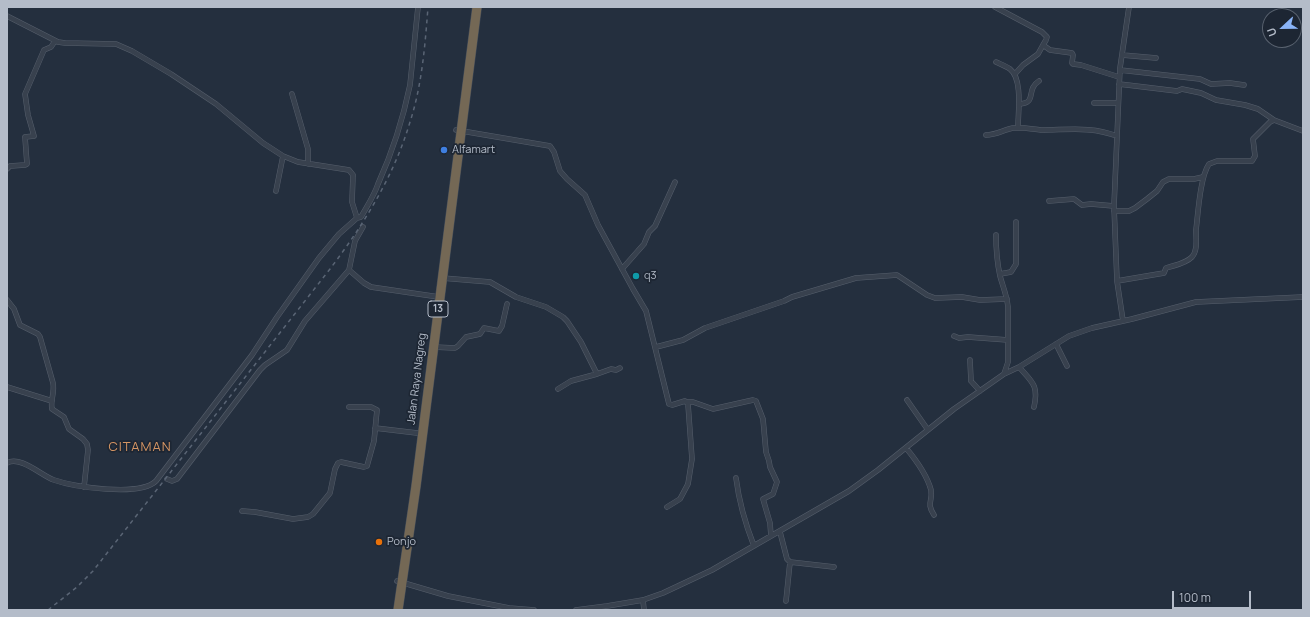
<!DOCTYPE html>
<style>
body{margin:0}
#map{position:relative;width:1310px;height:617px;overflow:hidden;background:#242f3e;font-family:Manrope,sans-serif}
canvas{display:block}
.frame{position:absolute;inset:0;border:8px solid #b4bcc9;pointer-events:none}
.north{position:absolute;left:1262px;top:8px;width:40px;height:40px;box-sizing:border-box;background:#1d2633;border:1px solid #59626f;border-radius:50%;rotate:248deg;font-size:11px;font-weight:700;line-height:16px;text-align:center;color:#b4bcc9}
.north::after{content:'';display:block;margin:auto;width:14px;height:18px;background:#8ab4f8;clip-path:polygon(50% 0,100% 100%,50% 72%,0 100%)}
.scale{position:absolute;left:1172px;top:591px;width:79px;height:18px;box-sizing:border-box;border:2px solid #b4bcc9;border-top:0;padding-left:5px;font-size:12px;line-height:14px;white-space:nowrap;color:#b4bcc9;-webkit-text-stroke:3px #1d2633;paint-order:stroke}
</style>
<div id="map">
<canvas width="1310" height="617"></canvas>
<div class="frame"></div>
<div class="north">U</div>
<div class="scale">100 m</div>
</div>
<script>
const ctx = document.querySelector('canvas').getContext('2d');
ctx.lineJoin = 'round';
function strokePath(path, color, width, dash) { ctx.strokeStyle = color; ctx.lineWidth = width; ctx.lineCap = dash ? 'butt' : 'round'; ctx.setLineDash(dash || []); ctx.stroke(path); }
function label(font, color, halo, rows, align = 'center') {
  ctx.font = font + ' Manrope,sans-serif'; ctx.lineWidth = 3.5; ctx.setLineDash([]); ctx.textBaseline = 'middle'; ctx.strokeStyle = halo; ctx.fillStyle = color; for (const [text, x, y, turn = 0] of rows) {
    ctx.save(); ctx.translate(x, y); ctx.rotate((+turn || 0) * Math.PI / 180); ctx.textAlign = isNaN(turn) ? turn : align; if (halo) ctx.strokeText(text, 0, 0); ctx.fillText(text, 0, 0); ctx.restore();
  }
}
const street = new Path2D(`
 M995 7 1042 32 1047 37 1046 40 1043 45 1050 50 1072 53 1073 55 1072 63 1073 64 1081 65 1119 77
 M7 16 58 42 65 43 116 44 132 51 171 74 216 104 263 143 283 156 298 162 349 170 353 175 352 202 357 218
 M1122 55 1156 58
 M996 62C1000 64 1006 66 1010 69 1023 79 1018 113 1018 128
 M1120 70 1200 79 1211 84 1230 83 1244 85
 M1015 74 1023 65 1038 54 1043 45
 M1119 84 1177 91 1182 89 1201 93 1216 100 1245 105 1258 109 1274 120
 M292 94 308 149V164
 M1094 103H1118
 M1019 104C1038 103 1025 90 1039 81
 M456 130 550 146 554 152 560 171 567 179 585 195 598 225 633 289 646 311 669 404 672 405 685 401 688 404 692 459 688 484 680 499 667 507
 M986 135C996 135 1003 130 1013 128 1022 127 1031 129 1041 130 1068 130 1091 126 1117 136
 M7 169 10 166 25 165 27 164 25 137 34 136 28 115 25 94 44 50 51 47 55 41
 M276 191 283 156
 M1049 201 1074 199 1082 205 1091 204 1114 206
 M1114 211H1129L1135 208 1147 199 1157 191 1163 182 1169 179H1194L1203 177
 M996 235C996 249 997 262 1000 276 1003 287 1007 296 1008 307V362L1004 374
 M622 269 644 244 649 232 655 226 675 182
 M349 270 364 283 371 287 439 297
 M1000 274 1011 272 1016 264V222
 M442 278 490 282 516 297 546 307 563 317 567 321 581 342 597 374 611 369 616 370 620 368
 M1117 281 1164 273 1166 268C1175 265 1185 264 1192 257 1198 250 1196 239 1196 230 1198 214 1200 177 1209 164L1217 161H1252L1255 156 1253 139 1270 122 1274 120 1303 131
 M7 300 14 309 20 325 38 334 40 337 53 383C55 392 50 401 52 409L64 417 69 429 83 439 87 444 88 450 84 487
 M1123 321 1117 281 1114 206 1120 68 1129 7
 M954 336 959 338 968 337 1008 340
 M1056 344 1067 366
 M433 347 455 348 458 346 466 337 480 334 484 328 499 331 502 326 507 304
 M656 347 683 340 705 328 784 301 792 297 856 278 897 275 927 295 935 298 962 297 980 300 1007 299
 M970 360 971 381 980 391
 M1019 367C1032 382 1039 385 1034 407
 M7 387 52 401
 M558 389 571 381 597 374
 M907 400 928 430
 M687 402H693L713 409 753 400 756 401 763 419 766 452 769 461 770 467 777 482 773 494 763 499 770 523 771 536
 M375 428 417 433
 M906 448C916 460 927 475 931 490 933 501 926 503 934 515
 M7 463C20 455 42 476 54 480 74 487 140 497 156 481L252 355 277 317 319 258 339 234 357 218 361 217C367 206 374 196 378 184 392 153 403 119 410 85L418 7
 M736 478C739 502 745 523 754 546
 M167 479 172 481 177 479 260 370 265 365 287 350 305 321 349 270 355 241 363 227
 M242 511 255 512 293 519 308 517 313 514 330 493 335 469 338 463 341 462 364 467 367 466 374 441 377 410 371 407H349
 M780 532 787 559 790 562 834 567
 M397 581 448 596 509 608 534 610
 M643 600 644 610
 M786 601 790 562
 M576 610 607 606 643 600 663 593 712 570 849 491 878 470 954 409 1004 374 1019 367 1069 336 1092 328 1132 319 1196 302 1303 297`);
const highway = new Path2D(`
 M398 610 416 486 477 7`);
strokePath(street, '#565f6c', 5.5);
strokePath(highway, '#434c59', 10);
strokePath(street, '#38414e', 4.5);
strokePath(highway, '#746855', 9);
strokePath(new Path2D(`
 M48 610 77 587 93 571 330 269C364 224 394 176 410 122 422 85 425 46 428 7`), '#5a6575', 1.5, [4, 4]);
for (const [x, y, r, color] of [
 [444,150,4,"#3f7fe0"],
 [636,276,4,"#0f9aa8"],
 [379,542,4,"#e8710a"]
]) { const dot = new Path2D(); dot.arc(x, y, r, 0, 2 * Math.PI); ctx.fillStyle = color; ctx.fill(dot); strokePath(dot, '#1d2633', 1.5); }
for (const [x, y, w] of [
 [438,309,20]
]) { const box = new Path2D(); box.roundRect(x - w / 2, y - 8, w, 16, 3); ctx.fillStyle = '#1d2633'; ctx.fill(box); strokePath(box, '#b4bcc9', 1); }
label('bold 10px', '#b4bcc9', null, [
 ["13",438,309]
]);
label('11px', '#b4bcc9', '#1d2633', [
 ["Alfamart",452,150],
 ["q3",644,276],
 ["Ponjo",387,542]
], 'left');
label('11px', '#b4bcc9', '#1d2633', [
 ["Jalan Raya Nagreg",417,379,-83]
]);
ctx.letterSpacing = '1px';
label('13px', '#d59563', '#1d2633', [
 ["CITAMAN",140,447]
]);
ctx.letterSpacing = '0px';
</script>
